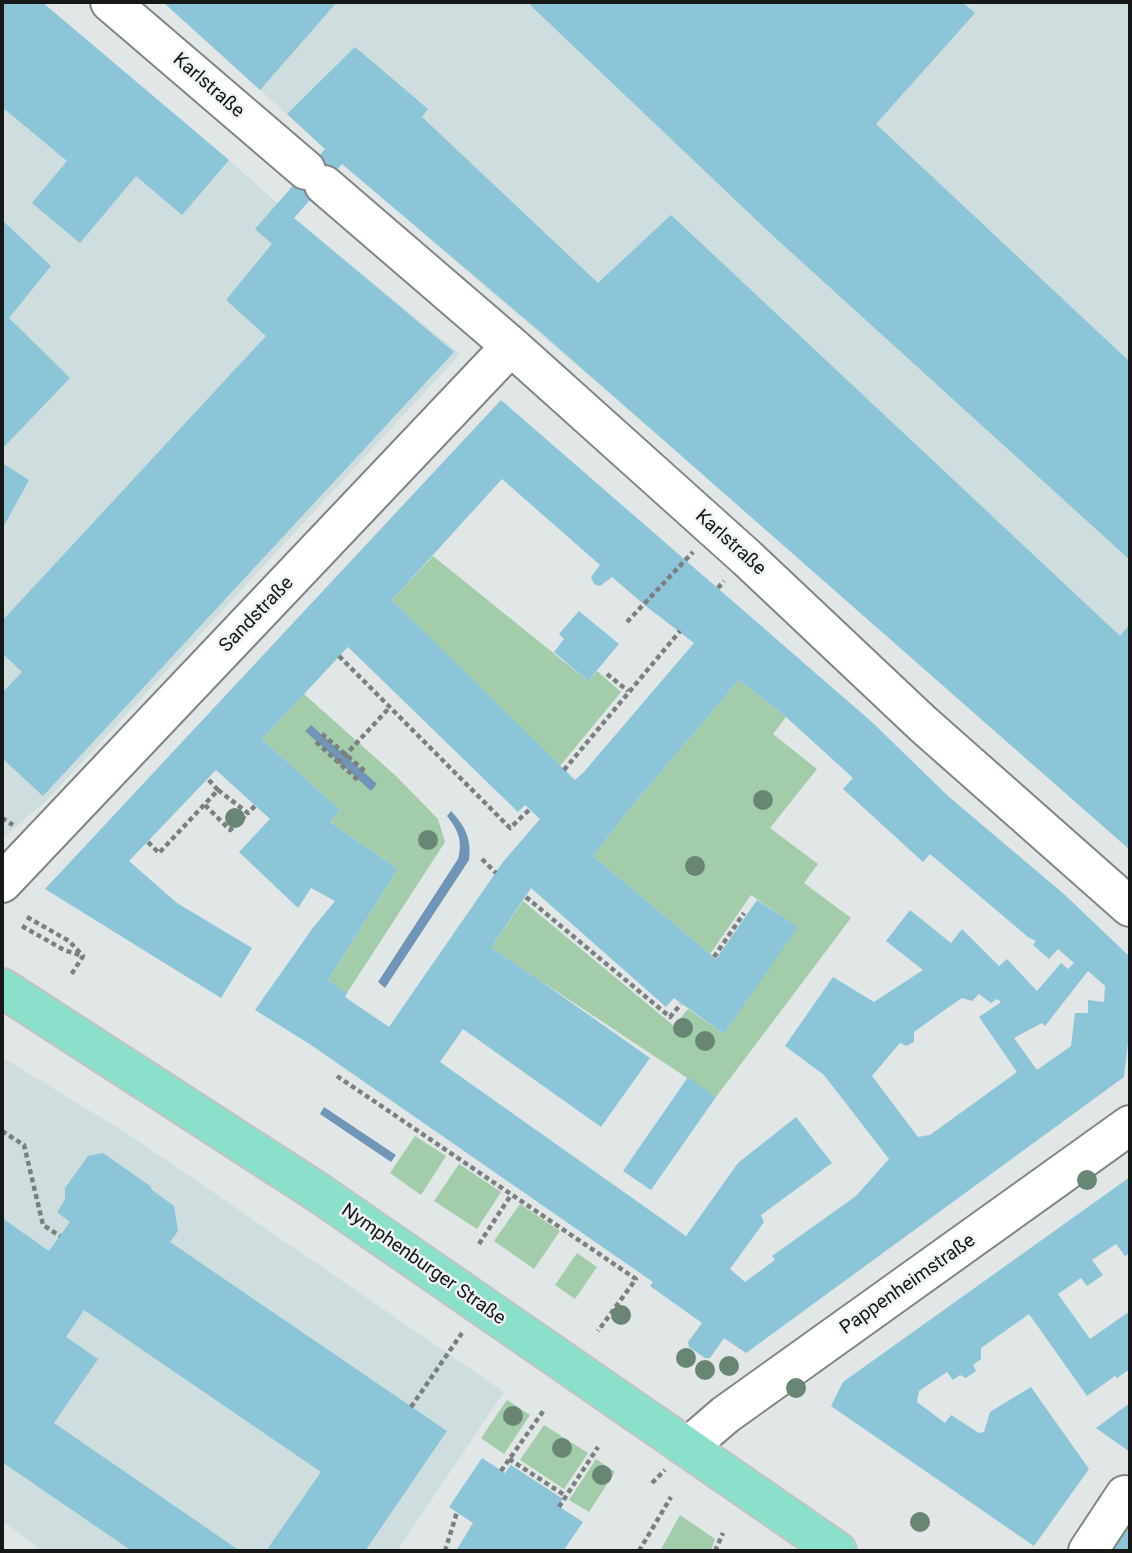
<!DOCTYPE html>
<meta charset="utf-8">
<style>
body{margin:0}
#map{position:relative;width:1132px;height:1553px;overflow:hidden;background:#e1e7e7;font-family:Roboto,sans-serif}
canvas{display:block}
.frame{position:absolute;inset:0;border:4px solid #161818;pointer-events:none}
</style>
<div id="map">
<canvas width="1132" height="1553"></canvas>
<div class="frame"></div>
</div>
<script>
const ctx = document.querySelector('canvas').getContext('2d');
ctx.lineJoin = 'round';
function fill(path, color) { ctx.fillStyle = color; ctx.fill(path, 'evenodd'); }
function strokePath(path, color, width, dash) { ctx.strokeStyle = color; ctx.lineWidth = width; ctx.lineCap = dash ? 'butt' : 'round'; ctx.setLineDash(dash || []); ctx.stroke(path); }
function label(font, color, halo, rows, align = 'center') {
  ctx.font = font + ' Roboto,sans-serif'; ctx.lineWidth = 5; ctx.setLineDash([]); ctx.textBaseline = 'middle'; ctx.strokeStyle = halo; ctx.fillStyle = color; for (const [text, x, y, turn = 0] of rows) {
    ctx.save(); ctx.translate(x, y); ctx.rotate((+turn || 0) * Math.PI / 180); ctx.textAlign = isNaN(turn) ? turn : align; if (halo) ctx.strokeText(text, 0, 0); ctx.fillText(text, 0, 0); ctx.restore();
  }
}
fill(new Path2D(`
 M2 2H42L229 160 294 218 460 354 45 802 2 839Z
 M163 2H1130V841L325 149Z
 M2 1057 134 1138 504 1392 397 1551H43L2 1521Z`), '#cedddd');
fill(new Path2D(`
 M433 556 588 681 597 671 621 692 560 766 392 600Z
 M739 680 786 717 773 734 817 769 770 828 818 864 804 883 851 918 716 1097 491 948 523 901 674 1026 688 1009 724 1034 797 927 751 895 710 954 593 856 628 811Z
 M304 694 396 776 438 819 445 842 347 993 328 980 398 869 330 822 340 810 262 739Z
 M415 1136 446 1156 421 1195 390 1173Z
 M459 1164 501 1192 477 1229 434 1201Z
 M520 1204 560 1231 534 1269 494 1241Z
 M577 1253 597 1267 575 1299 555 1285Z
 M507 1400 530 1415 504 1454 481 1438Z
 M544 1425 588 1453 564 1489 520 1460Z
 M596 1459 615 1472 589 1512 569 1500Z
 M680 1515 715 1539 711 1551H660Z`), '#a3ccaa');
fill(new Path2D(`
 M311 725 377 784 371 791 305 731Z
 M451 811C465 826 472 839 469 860L385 988 378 982 458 859C463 841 458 830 447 816Z
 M324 1107 396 1155 391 1162 320 1114Z`), '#7195b6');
fill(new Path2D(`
 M2 2H42L229 160 182 215 136 176 80 243 32 203 67 161 2 107Z
 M163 2H337L260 90Z
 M527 2H962L975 13 876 124 1130 362V560L770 233Z
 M355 47 428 109 422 117 598 283 671 215 1120 636 1130 624V850L537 329 342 164 294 218 454 352 43 796 2 758V693L22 672 2 653V621L266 336 226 300 272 244 255 229 325 149 287 114Z
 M2 220 51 266 9 318 70 378 2 449Z
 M501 400 873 723 948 796 1065 895 1130 957V1025L1124 1077 746 1353 724 1338 710 1358H705L689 1347 688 1342 702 1323 650 1286 653 1282 311 1045 255 1010 312 929 335 901 311 888 298 908 239 852 270 819 216 770 129 861 177 903 252 948 221 998 45 889ZM502 479 600 565 591 577 594 584 600 586 612 577 647 607 694 643 583 773 575 780 392 600ZM348 647 518 812 525 805 540 819 503 862 389 1027 345 997 347 993 328 980 398 869 330 822 340 810 262 739ZM739 680 786 717 853 778 843 789 923 862 930 854 1028 937 1036 941 1033 945 1049 959 1058 949 1074 963 1068 969 1061 963 1037 991 1007 959 999 966 962 929 951 943 910 910 886 941 923 970 874 1002 833 977 785 1046 824 1075 889 1159 856 1196 772 1256 775 1260 745 1282 730 1269 764 1222 761 1215 832 1163 796 1117 738 1163 686 1236 440 1062 463 1029 601 1127 650 1058 532 975 491 948 531 888 666 1007 674 998 724 1034 798 927 757 900 716 959 593 856 628 811ZM1088 971 1105 986 1104 1002 1088 1000V1013H1075L1071 1046 1037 1070 1014 1038 1042 1023 1045 1026ZM979 994 991 1003 997 999 1001 1002 979 1017 1017 1072 930 1135 918 1137 872 1076 900 1043 907 1046 910 1044 914 1042V1032L946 1009 962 998 972 1001Z
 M2 463 29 480 2 529Z
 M579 611 619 644 588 681 554 652 564 639 559 634Z
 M688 1077 716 1097 651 1190 623 1171Z
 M103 1153 150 1186 152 1190 174 1206 178 1231 170 1242 447 1431 365 1551H266L321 1472 84 1310 66 1337 98 1359 54 1423 240 1551H132L2 1462V1218L49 1251 70 1222 57 1212 65 1200V1188L88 1156Z
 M1130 1177V1253L1125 1256 1116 1244 1092 1260 1103 1275 1087 1286 1081 1278 1058 1294 1090 1339 1130 1311V1369L1117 1378 1115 1376 1087 1396 1029 1314 981 1348V1359L973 1365 976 1371 966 1378 960 1375 953 1380 947 1372 919 1391 917 1402 945 1423 951 1415 979 1433 984 1432 990 1412 1031 1387 1089 1469 1034 1546 831 1406 843 1382Z
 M1130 1403V1452L1096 1428Z
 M482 1458 505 1473 511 1465 563 1499 558 1506 583 1522 563 1551H456L473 1523 449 1507Z
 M1130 1523V1551H1111Z`), '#8cc4d8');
const minor = new Path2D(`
 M110 2 306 170
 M324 185 511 346 747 558 923 724 1130 907
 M2 883 511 346
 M688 1447 725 1415 1130 1125
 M1088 1551 1125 1495 1130 1499`);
const major = new Path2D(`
 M2 988 319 1193 837 1551`);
strokePath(minor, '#808585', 42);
strokePath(major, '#c2c3c3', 42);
strokePath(new Path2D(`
 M718 588 724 581
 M627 622 693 552
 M339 656 510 828 530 809
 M607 674 628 691
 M322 734 367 773
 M316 742 360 782
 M338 763 390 707
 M564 770 680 631
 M218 790 248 813 255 806
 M205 805 230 830 248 813
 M2 818 13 825
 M148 842 159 853 218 790 208 779
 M482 859 496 873
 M526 897 670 1017 681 1004
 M27 917 69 941 83 956 71 975
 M22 926 64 950 80 955
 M714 957 744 913
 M337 1076 636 1279 598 1331
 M2 1131 24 1145 43 1225 60 1236
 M479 1244 511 1195
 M411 1407 462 1333
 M509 1459 566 1496
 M501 1471 544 1410
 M652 1483 665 1470
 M559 1507 598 1447
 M445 1551 457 1512
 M639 1551 671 1497
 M715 1551 723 1533`), '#7b7f7f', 4.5, [5, 3.5]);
strokePath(minor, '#fff', 38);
strokePath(major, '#8be0cc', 38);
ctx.fillStyle = '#698674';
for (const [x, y] of [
 [763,800],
 [235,818],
 [428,840],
 [695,866],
 [683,1028],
 [705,1041],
 [1087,1180],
 [621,1315],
 [686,1358],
 [729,1366],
 [705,1370],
 [796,1388],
 [513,1416],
 [562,1448],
 [602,1475],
 [920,1522]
]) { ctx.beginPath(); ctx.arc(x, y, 10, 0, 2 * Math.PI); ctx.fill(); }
label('19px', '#161818', '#eff4f4', [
 ["Karlstraße",208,86,41],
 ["Karlstraße",730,543,42],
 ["Sandstraße",257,615,-46],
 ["Nymphenburger Straße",423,1265,35],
 ["Pappenheimstraße",908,1285,-35]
]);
</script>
